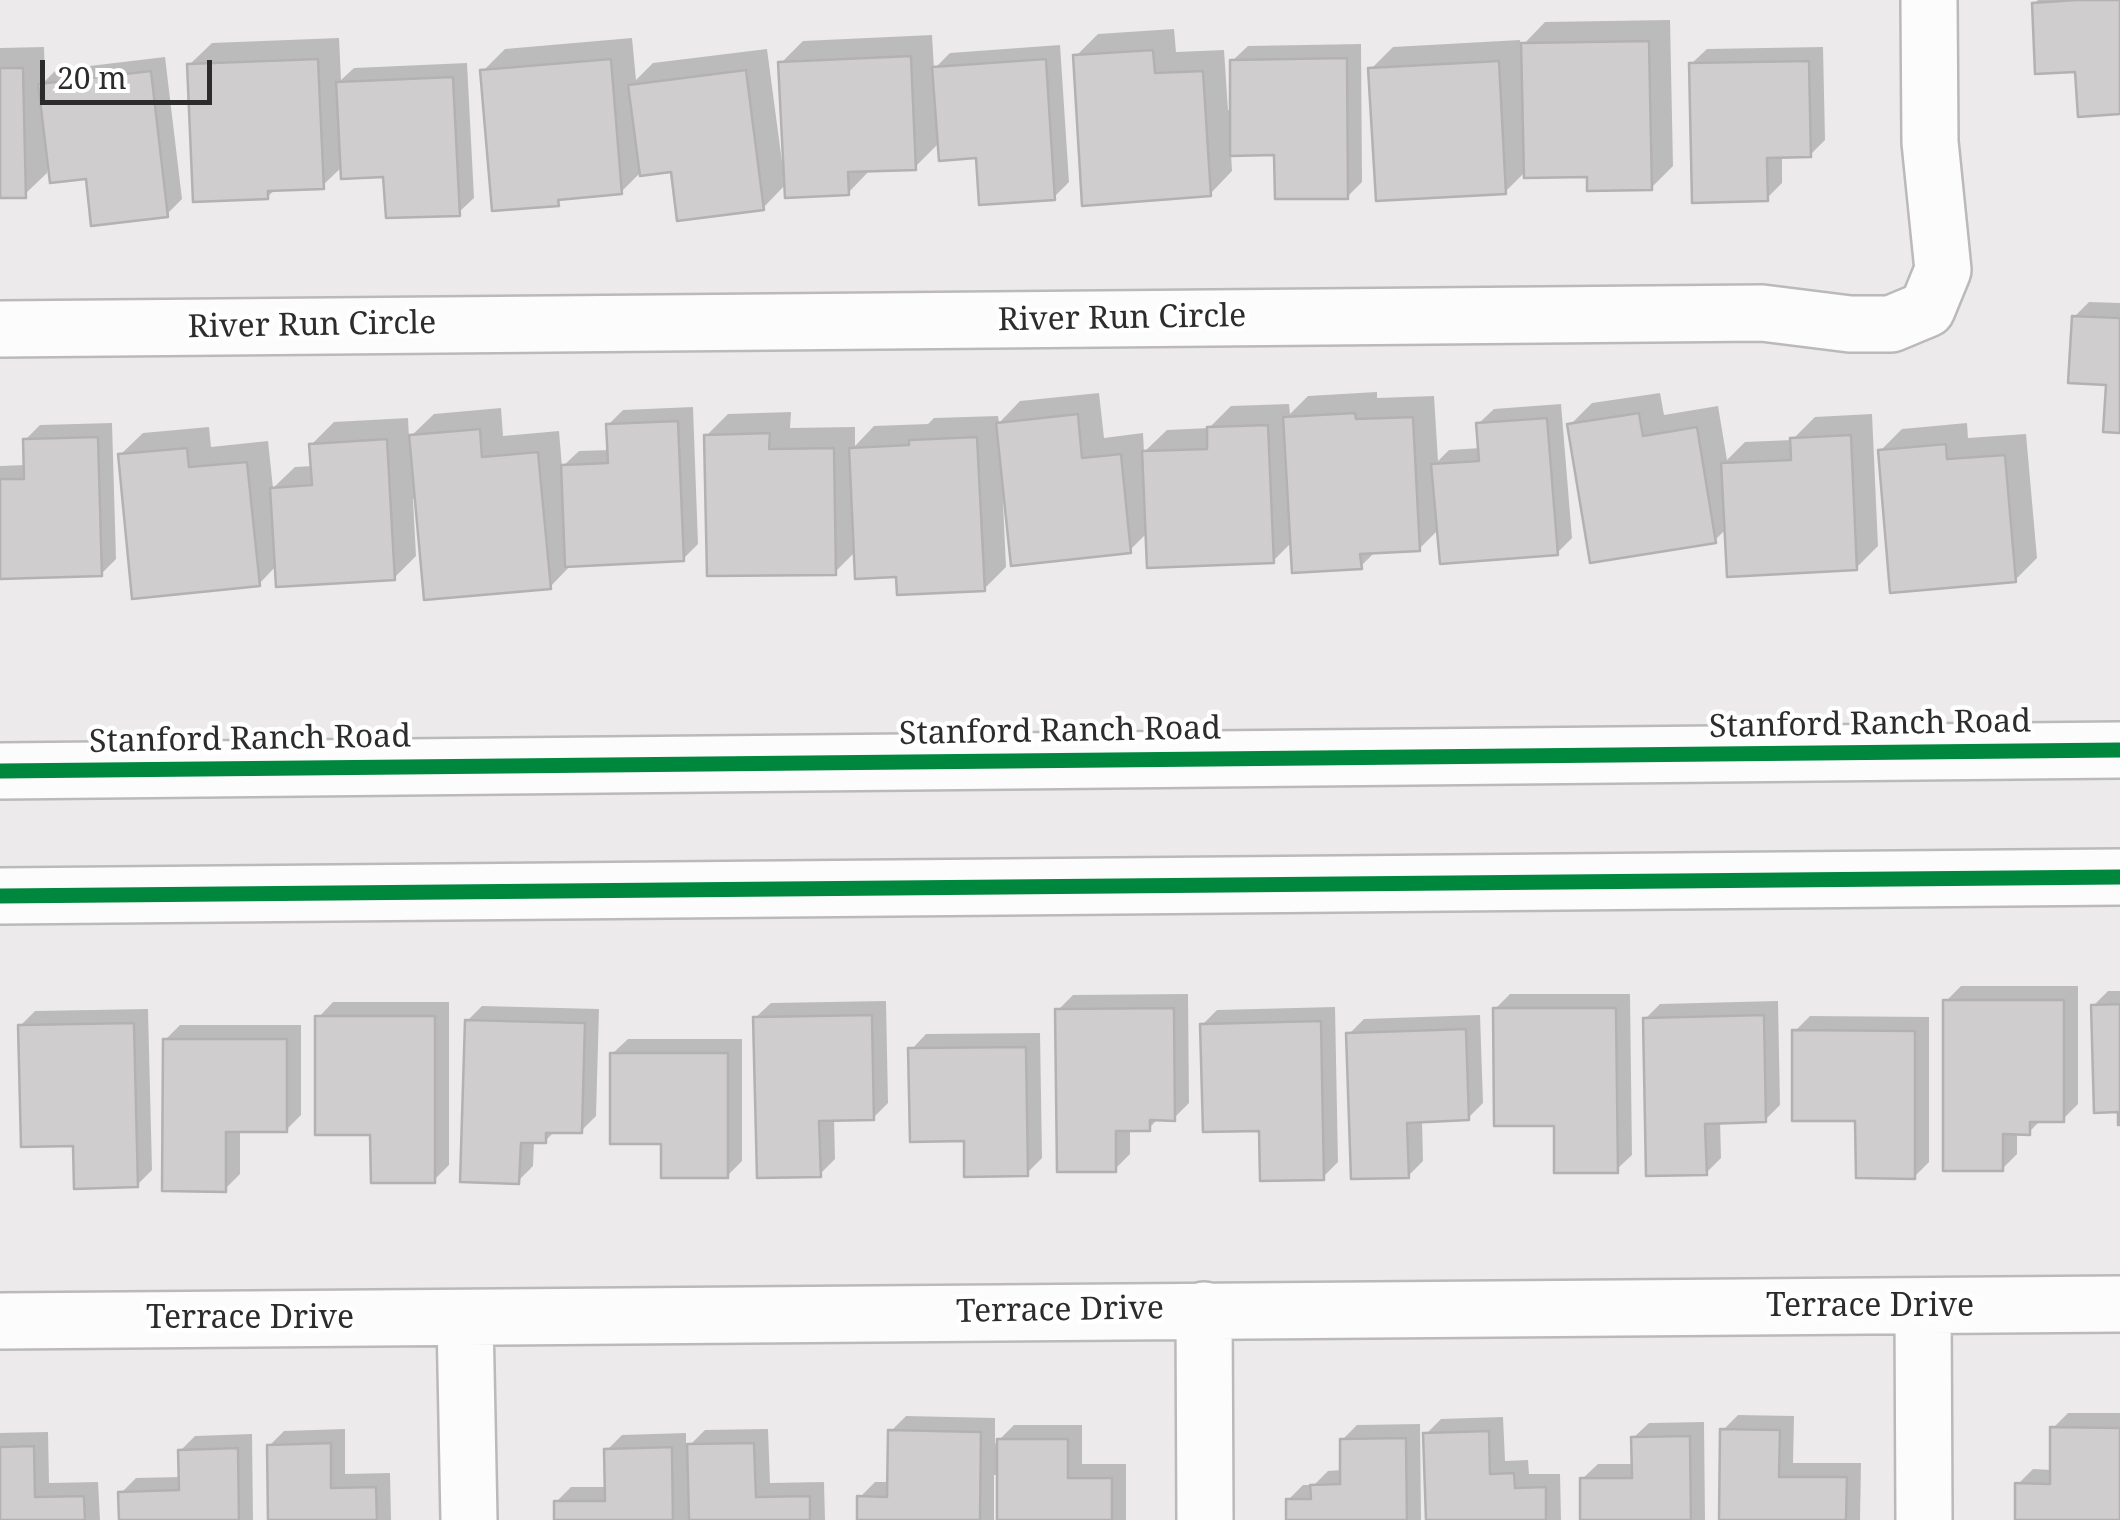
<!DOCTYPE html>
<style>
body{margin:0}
#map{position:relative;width:2120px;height:1520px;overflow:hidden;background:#eceaea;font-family:"Noto Serif",serif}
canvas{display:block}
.scale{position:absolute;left:40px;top:60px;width:172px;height:45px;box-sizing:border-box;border:5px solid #2d2c2c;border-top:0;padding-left:12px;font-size:30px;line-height:35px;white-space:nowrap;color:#2d2c2c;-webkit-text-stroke:8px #fff;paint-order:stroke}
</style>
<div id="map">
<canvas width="2120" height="1520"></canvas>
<div class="scale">20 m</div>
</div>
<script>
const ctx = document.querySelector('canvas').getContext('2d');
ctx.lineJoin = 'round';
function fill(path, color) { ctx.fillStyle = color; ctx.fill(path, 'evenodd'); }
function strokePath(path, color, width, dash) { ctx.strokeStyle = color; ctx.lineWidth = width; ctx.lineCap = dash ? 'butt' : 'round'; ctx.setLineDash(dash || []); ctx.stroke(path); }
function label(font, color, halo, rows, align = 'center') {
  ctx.font = font + ' "Noto Serif",serif'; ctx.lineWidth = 9; ctx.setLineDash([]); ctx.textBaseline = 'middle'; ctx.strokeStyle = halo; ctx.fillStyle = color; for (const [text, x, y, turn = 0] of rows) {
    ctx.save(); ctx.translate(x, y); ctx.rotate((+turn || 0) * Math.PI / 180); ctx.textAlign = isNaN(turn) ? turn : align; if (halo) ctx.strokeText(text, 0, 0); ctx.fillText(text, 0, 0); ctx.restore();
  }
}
fill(new Path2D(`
 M2038 0H2120V112L2034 4Z
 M1670 20 1673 166 1651 188 1589 174 1526 171 1505 192 1371 69 1393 47 1520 40 1521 47 1545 22Z
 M1174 29 1176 52 1224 50 1228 110H1233L1232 61 1248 46 1361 44 1362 182 1347 197 1277 152 1231 153 1232 171 1210 194 1076 56 1098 34Z
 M932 35 934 69 950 53 1060 45 1069 182 1054 197 979 156 940 142 915 167 871 169 848 193 787 183 763 208 673 169 640 173 621 192 565 197 558 203 483 71 505 49 632 38 636 80 653 63 767 49 782 162 786 161 781 63 803 41Z
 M339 38 341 80 354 68 467 63 474 198 458 213 386 174 343 166 322 186 276 189 267 197 189 65 212 43Z
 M44 47 45 81 56 70 165 57 182 199 167 214 50 161 47 162V173L24 195 0 196V48Z
 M1823 47 1825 140 1810 155 1782 156V183L1767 198 1691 64 1707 49Z
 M2089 302 2120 303V430L2109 382 2074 317Z
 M1377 392V398L1434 396 1438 461 1449 450 1481 448 1478 424 1494 409 1561 404 1572 538 1557 553 1439 529 1419 549 1376 551 1360 567 1293 541 1273 561 1148 532 1130 550 1007 502H1003L1006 567 984 589 898 574 857 550 835 572 706 436 728 414 791 412 790 428 855 427V446L874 426 928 424 934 418 998 416 999 423 1020 401 1099 393 1104 438 1143 433 1144 452 1167 430 1209 428 1231 406 1289 404 1290 414 1308 396Z
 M1660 393 1664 415 1718 406 1727 460 1745 442 1792 440 1815 417 1872 414 1878 546 1856 568 1727 528 1715 540 1570 425 1592 403Z
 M693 407 698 544 683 559 572 564 550 587 417 499H413L416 556 394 578 277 565 259 584 120 455 143 433 209 427 211 447 268 441 273 488 295 467 313 466 311 445 334 422 408 418 409 438 434 414 501 408 503 436 559 431 562 467 579 451 610 450 608 425 623 410Z
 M112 423 116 559 101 574 0 576V466L26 465 25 440 40 425Z
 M1967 423 1968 438 2026 434 2037 558 2015 580 1880 451 1902 429Z
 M1961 986H2078V1104L2063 1119 2041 1120 2029 1132H2017V1154L2002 1169 1946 1001Z
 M2108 991H2120V1109L2093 1006Z
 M1188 994 1189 1103 1174 1118H1159L1149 1128H1130V1154L1115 1169 1058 1010 1073 995Z
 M1510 994H1630L1632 1155 1616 1170 1556 1123 1495 1009Z
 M886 1001 888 1103 873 1118 834 1119 835 1159 820 1174 755 1018 771 1003Z
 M1778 1001 1780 1105 1765 1120 1720 1121 1721 1158 1706 1173 1645 1019 1660 1004Z
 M333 1002H449V1165L434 1180 373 1132 318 1018Z
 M482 1006 599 1009 596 1116 581 1131 556 1130 545 1141H534L533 1166 518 1181 467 1021Z
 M1335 1007 1338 1162 1323 1177 1261 1129 1202 1025 1217 1010Z
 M148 1009 152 1170 137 1185 75 1143 20 1026 35 1011Z
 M1480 1015 1483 1103 1468 1118 1422 1120 1423 1161 1408 1176 1349 1034 1364 1019Z
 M1810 1016 1929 1017V1162L1914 1177 1858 1119 1795 1031Z
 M180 1025H301V1115L286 1130 240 1129V1174L225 1189 165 1040Z
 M1040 1033 1042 1158 1027 1173 966 1138 911 1050 926 1034Z
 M628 1039H742V1161L727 1176 663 1141 612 1054Z
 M2068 1413H2120V1520H2018V1484L2033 1469 2052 1470 2053 1428Z
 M1738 1415 1794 1416 1793 1463H1861L1860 1520H1722L1723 1430Z
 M906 1416 995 1418V1444L1014 1425H1082V1464H1126V1520H999V1475H994V1520H859L860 1497 875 1482H890L891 1431Z
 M1503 1417 1505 1461 1528 1460 1529 1474H1560L1561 1520H1428L1426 1434 1441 1419Z
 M1704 1422 1705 1520H1583L1582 1479 1598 1464H1634L1633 1438 1649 1423Z
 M1420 1424 1421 1520H1288V1500L1303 1485H1314L1328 1471 1342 1470V1440L1357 1425Z
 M345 1429V1474L390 1473 391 1520H271L269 1446 284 1431Z
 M768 1429 770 1483 824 1482 825 1520H556V1502L571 1487H607V1450L622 1435 686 1433V1449L705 1430Z
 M48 1432 49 1483 98 1482 100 1520H0V1433Z
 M252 1434 253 1520H121V1493L136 1478 181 1477 180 1451 195 1436Z`), '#0003');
const building = new Path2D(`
 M2076 0H2120V114L2078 117 2075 72 2035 74 2032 3Z
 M1649 41 1652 190 1587 191V177L1524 178 1521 43Z
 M1153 50 1155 73 1203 71 1211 196 1082 206 1073 55Z
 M911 56 916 170 848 172 849 195 785 198 778 62Z
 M1347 58 1348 199H1275L1274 155 1230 156V60Z
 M318 59 324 189 268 191V199L193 202 187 64Z
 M611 59 622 194 558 200 559 206 492 211 480 70Z
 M1046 59 1055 200 979 205 976 158 939 161 932 67Z
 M1499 61 1506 194 1376 201 1368 68Z
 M1809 61 1811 157 1767 158 1768 201 1692 203 1689 63Z
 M0 68H23L26 198H0Z
 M746 70 764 210 677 221 671 172 640 176 628 85Z
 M151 71 168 217 91 226 86 179 50 183 38 84Z
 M453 77 460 216 386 218 383 177 341 179 336 82Z
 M2072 316 2120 318V433L2103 432 2106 385 2068 383Z
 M1355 413 1356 419 1413 417 1420 551 1360 554 1362 569 1292 573 1283 417Z
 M1639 413 1643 436 1697 427 1716 543 1590 563 1567 424Z
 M1078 414 1082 458 1121 454 1131 553 1011 566 996 423Z
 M1547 418 1558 555 1440 564 1431 464 1479 461 1476 423Z
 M678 421 684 561 565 567 561 465 608 463 606 424Z
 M1268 425 1274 563 1147 568 1142 451 1207 449V427Z
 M480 429 482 457 538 452 551 589 424 600 409 435Z
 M770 433 769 449 834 448 836 575 707 576 704 435Z
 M1851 435 1857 570 1727 577 1721 463 1791 460 1790 438Z
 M98 437 102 576 0 579V479H24L23 439Z
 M977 437 985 591 897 595 896 577 855 579 849 448 909 445V440Z
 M387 439 395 580 276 587 270 488 312 485 309 444Z
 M1946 444 1947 459 2005 455 2016 582 1890 593 1878 450Z
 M187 448 189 467 247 462 260 586 132 599 118 454Z
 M1943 1000H2064V1122H2030V1135L2003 1134V1171H1943Z
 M2120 1004V1125H2118V1112L2094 1113 2091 1005Z
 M1174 1008 1175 1121 1150 1120V1131H1116V1172H1057L1055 1009Z
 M1493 1008H1616L1618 1173H1554V1126H1494Z
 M872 1015 874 1120 819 1121 821 1177 757 1178 753 1017Z
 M1764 1015 1766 1122 1705 1124 1707 1175 1646 1176 1643 1018Z
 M315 1016H435V1183H371L370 1135H315Z
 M465 1020 585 1023 582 1133H546V1143H521L519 1184 460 1182Z
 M1321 1021 1324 1180 1260 1181 1259 1131 1203 1132 1200 1024Z
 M134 1023 138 1187 74 1189 73 1146 21 1147 18 1025Z
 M1466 1029 1469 1120 1407 1123 1409 1178 1351 1179 1346 1033Z
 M1792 1030 1915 1031V1179L1856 1178 1855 1121H1792Z
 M163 1039H287V1132H226V1192L162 1191Z
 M1026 1047 1028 1176 964 1177V1141L910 1142 908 1048Z
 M610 1053H728V1178H661V1144H610Z
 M2050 1427 2120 1428V1520H2015V1483L2050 1484Z
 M1720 1429 1780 1430 1779 1477H1847L1846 1520H1719Z
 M888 1430 981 1432 980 1520H857V1496L887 1497Z
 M1489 1431 1490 1474 1514 1473 1515 1488 1546 1487V1520H1426L1423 1433Z
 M1690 1436 1691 1520H1580V1478H1632L1631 1437Z
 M1406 1438 1407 1520H1286V1499H1311L1310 1485 1340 1484V1439Z
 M997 1439H1068V1478H1112V1520H997Z
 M331 1443V1488L376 1487 377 1520H268L267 1445Z
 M754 1443 756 1497 810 1496V1520H689L687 1444Z
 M34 1446 35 1497 84 1496 85 1520H0V1447Z
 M672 1447 673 1520H554V1501H605L604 1449Z
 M238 1448 239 1520H119L118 1492 179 1490 178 1450Z`);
fill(building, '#cfcdcd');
strokePath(building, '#b3b1b1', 2.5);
const minor = new Path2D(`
 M0 329 1762 313 1850 324H1891L1927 309 1943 270 1930 142 1929 0
 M1923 1307 1924 1520
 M1204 1310 1205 1520
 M465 1318 469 1520
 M0 1321 2120 1304`);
const secondary = new Path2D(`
 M0 771 2120 750
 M0 896 2120 877`);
strokePath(minor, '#bbb9ba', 60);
strokePath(secondary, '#bbb9ba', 60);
strokePath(minor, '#fcfcfc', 55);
strokePath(secondary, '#fcfcfc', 55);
strokePath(new Path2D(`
 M0 771 2120 750
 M0 896 2120 877`), '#00873e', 15);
label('32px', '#2d2c2c', '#fff', [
 ["River Run Circle",1122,319,-1],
 ["River Run Circle",312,326,-1],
 ["Stanford Ranch Road",1870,725,-1],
 ["Stanford Ranch Road",1060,732,-1],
 ["Stanford Ranch Road",250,740,-1],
 ["Terrace Drive",1870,1307],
 ["Terrace Drive",1060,1311,-1],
 ["Terrace Drive",250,1319]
]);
</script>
